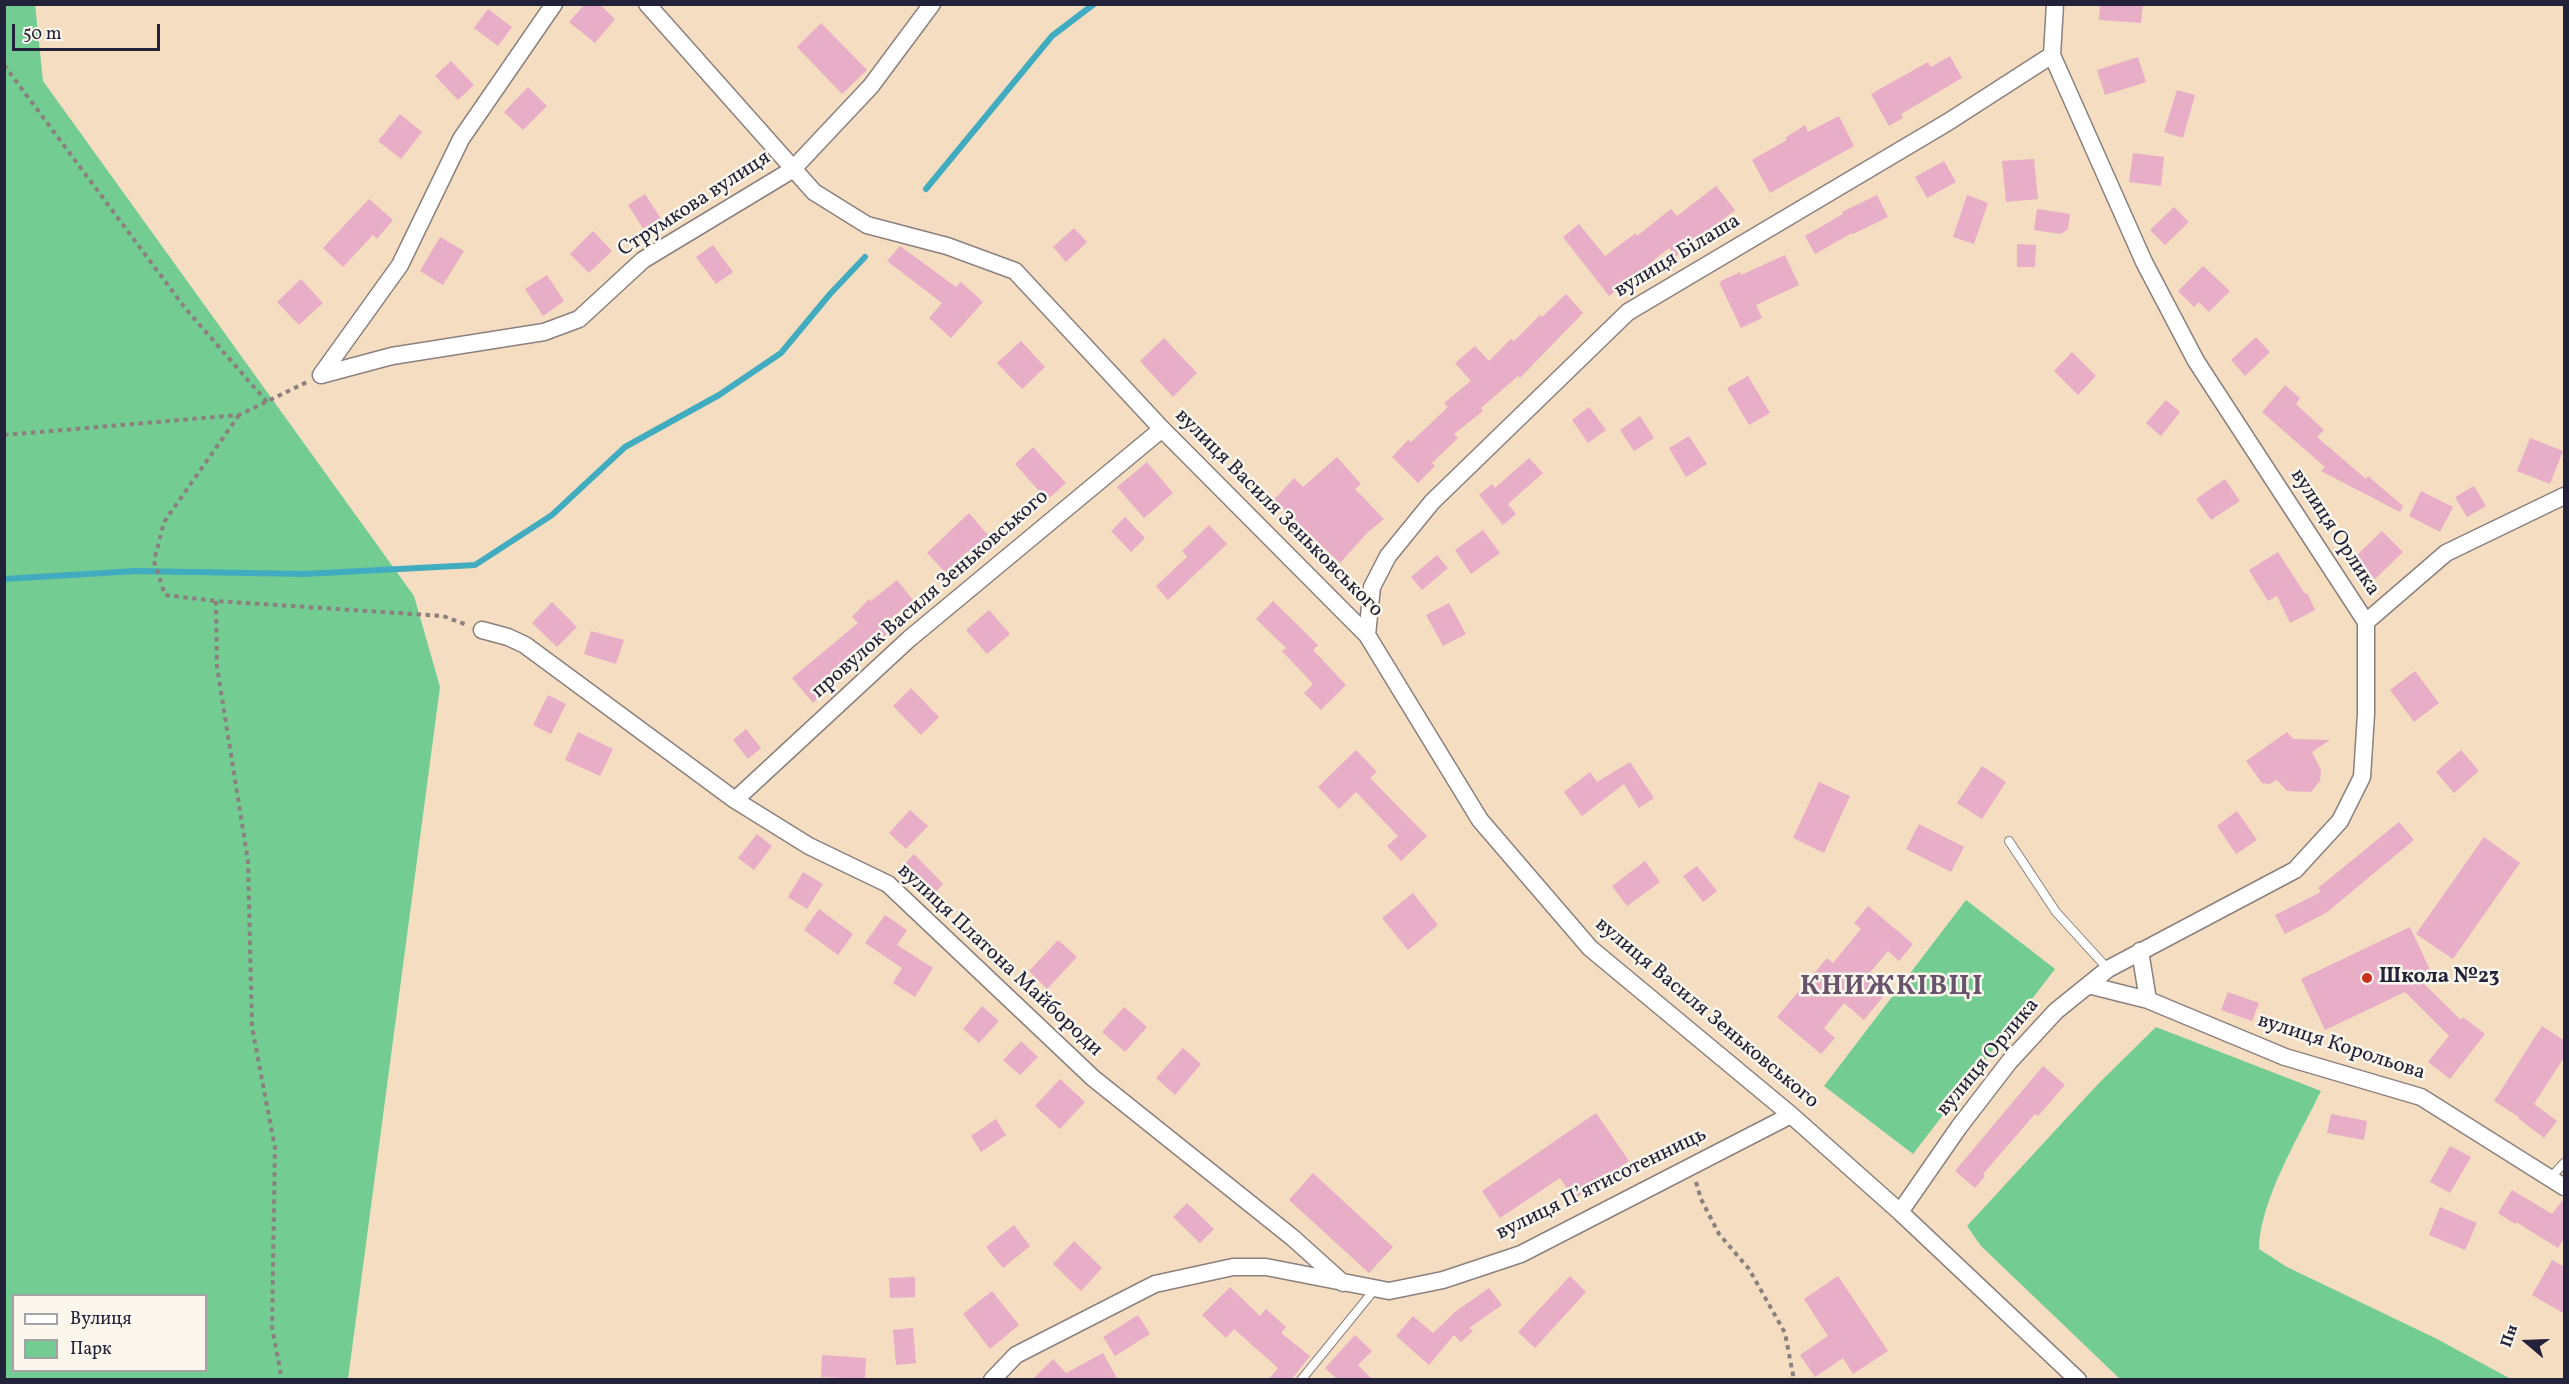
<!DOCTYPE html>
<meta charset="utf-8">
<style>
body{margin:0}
#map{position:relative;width:2569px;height:1384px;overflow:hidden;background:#f4ddc0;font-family:Vollkorn,serif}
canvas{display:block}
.frame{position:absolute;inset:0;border:6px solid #22223b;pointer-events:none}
.legend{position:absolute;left:12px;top:1294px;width:195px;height:78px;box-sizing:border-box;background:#fbf7ec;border:2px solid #a4a2a5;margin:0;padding:8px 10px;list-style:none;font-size:18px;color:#22223b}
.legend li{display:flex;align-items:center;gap:12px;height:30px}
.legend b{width:30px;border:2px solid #a4a2a5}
.north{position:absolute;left:2497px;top:1312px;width:60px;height:60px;-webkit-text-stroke:4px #fbf7ec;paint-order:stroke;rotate:289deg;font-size:16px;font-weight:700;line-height:24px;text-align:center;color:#22223b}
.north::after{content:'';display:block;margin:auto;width:21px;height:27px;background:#22223b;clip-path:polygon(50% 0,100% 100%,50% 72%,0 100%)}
.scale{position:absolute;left:12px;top:24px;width:148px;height:27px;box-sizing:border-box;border:3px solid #22223b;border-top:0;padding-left:8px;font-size:18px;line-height:21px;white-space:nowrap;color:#22223b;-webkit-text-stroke:4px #fbf7ec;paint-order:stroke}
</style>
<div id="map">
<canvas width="2569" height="1384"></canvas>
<div class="frame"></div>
<ul class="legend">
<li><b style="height:8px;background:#fff"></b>Вулиця</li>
<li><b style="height:16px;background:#73cc92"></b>Парк</li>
</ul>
<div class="north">Пн</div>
<div class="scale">50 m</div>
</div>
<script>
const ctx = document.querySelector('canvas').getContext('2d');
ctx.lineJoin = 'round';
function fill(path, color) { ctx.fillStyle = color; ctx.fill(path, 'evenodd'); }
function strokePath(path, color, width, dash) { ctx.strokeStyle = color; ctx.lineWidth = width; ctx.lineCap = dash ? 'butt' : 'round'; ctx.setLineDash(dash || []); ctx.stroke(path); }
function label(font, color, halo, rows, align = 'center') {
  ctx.font = font + ' Vollkorn,serif'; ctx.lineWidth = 5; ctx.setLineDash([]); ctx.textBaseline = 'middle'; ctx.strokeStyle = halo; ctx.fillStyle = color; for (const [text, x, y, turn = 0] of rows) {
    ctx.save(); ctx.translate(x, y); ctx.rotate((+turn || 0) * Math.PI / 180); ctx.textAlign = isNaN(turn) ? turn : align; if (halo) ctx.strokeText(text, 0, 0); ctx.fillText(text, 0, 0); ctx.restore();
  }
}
fill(new Path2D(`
 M35 4 43 81 414 596 440 687 348 1379H5L4 5ZM14 1296H206V1370H14Z
 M1966 900 2055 969 1913 1154 1824 1086Z
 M2156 1027 2321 1091C2300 1134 2259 1202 2259 1249L2287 1267 2435 1338 2511 1379H2120L1981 1246 1967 1226 2098 1084Z`), '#73cc92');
strokePath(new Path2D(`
 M926 189 1052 36 1094 4
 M4 579 136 571 304 574 475 565 552 515 625 447 719 395 781 353 830 294 865 257`), '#41acc0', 6);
fill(new Path2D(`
 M585 4H599L615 19 595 43 569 22Z
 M2100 4H2143L2141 23 2099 20Z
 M488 9 512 27 498 46 474 28Z
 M821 23 867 70 842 94 797 47Z
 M1950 56 1962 78 1901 114 1903 118 1889 126 1871 94 1928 62 1931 67Z
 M2138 57 2146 82 2105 95 2097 70Z
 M451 61 474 85 458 100 435 76Z
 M528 87 547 106 523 130 504 112Z
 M2177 90 2195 95 2183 138 2164 132Z
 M400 114 422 132 401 159 378 141Z
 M1839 116 1854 146 1770 193 1752 160 1787 140 1785 138 1805 125 1808 132Z
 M2133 153 2164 157 2161 186 2129 182Z
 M2034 159 2038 199 2006 202 2002 161Z
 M1944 161 1956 182 1927 198 1915 177Z
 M1716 186 1735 210 1675 257 1669 248 1609 296 1563 237 1579 224 1605 256 1636 233 1637 236 1671 209 1677 216Z
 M645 194 663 222 646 233 628 205Z
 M1877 195 1888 217 1853 234 1852 233 1815 254 1805 236 1843 214 1842 212Z
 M1967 195 1988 203 1974 244 1953 237Z
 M369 199 393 220 377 239 373 235 343 267 323 248Z
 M2174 207 2189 222 2165 245 2150 230Z
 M2037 209 2070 214 2068 229 2061 234 2034 230Z
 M1074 228 1087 242 1066 262 1053 247Z
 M593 231 612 251 589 273 570 254Z
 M440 237 464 251 443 285 420 271Z
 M2017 244 2036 245 2035 267H2017Z
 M713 245 733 272 716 284 696 257Z
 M900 246 956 287 961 282 983 302 951 338 929 318 942 303 887 261Z
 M1785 255 1799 285 1756 305 1762 318 1741 328 1719 282 1740 272 1741 275Z
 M2203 266 2230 291 2209 312 2199 302 2194 307 2178 291Z
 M547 275 564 301 543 316 525 289Z
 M301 279 323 303 299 325 277 302Z
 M1566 294 1583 313 1520 378 1518 376 1481 408 1483 411 1454 434 1458 438 1432 463 1435 466 1418 483 1392 457 1408 440 1411 442 1448 407 1444 403 1471 381 1455 363 1475 346 1489 361 1511 339 1514 341 1540 315 1542 317Z
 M2256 337 2270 352 2245 376 2231 360Z
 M1164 338 1197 373 1173 397 1140 361Z
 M1021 341 1045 367 1022 389 997 363Z
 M2072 352 2096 376 2078 395 2054 371Z
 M1748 376 1770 413 1749 425 1727 388Z
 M2285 385 2300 398 2296 404 2324 430 2317 437 2366 479 2368 476 2403 506 2400 512 2321 471 2325 467 2262 412Z
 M2166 400 2180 412 2161 436 2146 423Z
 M1589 407 1606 430 1588 443 1572 420Z
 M1640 416 1654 438 1634 451 1620 430Z
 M1689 436 1707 464 1686 477 1669 448Z
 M2530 438 2563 451 2550 484 2517 471Z
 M1033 447 1066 483 1047 500 1015 464Z
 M1337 457 1361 484 1355 489 1384 519 1368 532 1340 563 1274 500 1294 478 1303 487Z
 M1529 458 1543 473 1508 504 1516 514 1503 525 1479 495 1492 484 1495 488Z
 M1147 462 1173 493 1144 518 1117 487Z
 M2225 479 2240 501 2211 520 2196 499Z
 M2474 486 2486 506 2467 517 2455 497Z
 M2421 491 2453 507 2440 532 2409 516Z
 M969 513 993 541 974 557 968 551 945 572 927 553Z
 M1125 517 1145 538 1131 552 1111 531Z
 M1209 525 1227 544 1168 600 1156 586 1187 557 1182 551Z
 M1483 530 1500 553 1471 574 1455 550Z
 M2382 531 2403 552 2375 579 2354 558Z
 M2278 552 2305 594 2307 593 2315 610 2290 623 2277 596 2268 601 2249 570Z
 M1437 555 1448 568 1422 590 1411 577Z
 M897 580 913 600 888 621 895 628 826 682 831 688 813 703 792 678 858 623 852 617 869 599 871 601Z
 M1273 601 1318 645 1313 650 1346 685 1321 710 1304 693 1313 684 1282 651 1286 648 1256 619Z
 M552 602 577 627 557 647 532 623Z
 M1449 603 1466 634 1443 646 1426 615Z
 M989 610 1010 634 987 654 966 630Z
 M591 631 624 640 616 664 584 654Z
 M2415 671 2439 703 2414 722 2390 690Z
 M911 688 939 717 921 735 893 706Z
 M548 695 566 704 551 734 533 725Z
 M746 729 761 748 748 759 733 740Z
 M578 732 613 749 600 776 565 760Z
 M2287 732 2293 739 2330 740 2312 752 2321 770 2320 781 2311 792 2287 791 2277 780 2269 784 2262 783 2246 761Z
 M1356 750 1377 772 1370 778 1427 836 1401 861 1387 846 1398 836 1356 792 1339 809 1318 787Z
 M2461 750 2479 771 2454 793 2436 772Z
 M1630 762 1654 798 1639 808 1624 784 1582 816 1564 792 1590 772 1597 782Z
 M1982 766 2006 782 1982 819 1957 803Z
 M1819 782 1850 796 1824 853 1793 838Z
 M910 810 928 826 906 849 889 833Z
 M2237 811 2257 840 2236 854 2217 826Z
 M2399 822 2414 840 2326 913 2285 934 2275 915 2321 892 2318 888Z
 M1919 824 1964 847 1951 872 1906 849Z
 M757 834 772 846 754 870 738 858Z
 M2484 837 2520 863 2453 959 2416 934Z
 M914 854 943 884 931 897 901 867Z
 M1645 861 1660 882 1627 906 1612 886Z
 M1697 866 1717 891 1703 902 1683 876Z
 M803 872 823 884 807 909 788 897Z
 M1413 893 1438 925 1408 950 1382 918Z
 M1868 906 1913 944 1899 961 1888 951 1868 975 1887 992 1864 1020 1844 1003 1824 1028 1835 1038 1821 1054 1777 1017 1827 958 1833 963 1861 929 1854 923Z
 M819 909 853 934 838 955 804 930Z
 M885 915 907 930 897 945 933 968 915 997 893 983 902 968 865 943Z
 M2410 927 2434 978 2423 983 2461 1020 2463 1017 2485 1034 2450 1079 2428 1062 2449 1036 2405 992 2325 1030 2301 979Z
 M1058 940 1077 957 1047 989 1029 971Z
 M2228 992 2259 1003 2252 1021 2221 1010Z
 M982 1006 999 1021 979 1043 963 1029Z
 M1124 1007 1147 1027 1125 1052 1102 1032Z
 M2542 1026 2565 1041V1056L2534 1104 2557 1121 2544 1138 2518 1118 2519 1117 2494 1101Z
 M1021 1041 1038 1057 1020 1075 1003 1060Z
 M1183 1048 1201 1064 1175 1095 1156 1078Z
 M2043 1066 2065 1085 2038 1116 2035 1114 1983 1174 1985 1176 1975 1188 1955 1171Z
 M1060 1079 1085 1102 1060 1129 1035 1106Z
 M1596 1113 1629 1161 1574 1199 1560 1178 1500 1218 1482 1191Z
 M2331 1114 2367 1121 2364 1140 2327 1133Z
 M996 1119 1006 1135 981 1152 971 1136Z
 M2450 1146 2471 1157 2450 1193 2430 1182Z
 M1313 1173 1393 1247 1369 1273 1289 1200Z
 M2512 1190 2552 1214 2565 1197V1237L2558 1248 2516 1222 2515 1224 2498 1213Z
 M1187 1203 1214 1229 1200 1243 1173 1217Z
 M2440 1207 2477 1223 2465 1250 2429 1235Z
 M1014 1225 1030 1246 1003 1268 986 1247Z
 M1074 1241 1102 1268 1081 1291 1053 1264Z
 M2552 1260 2565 1267V1314L2532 1295Z
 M1570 1276 1586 1292 1535 1348 1518 1332Z
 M1838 1276 1888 1351 1853 1374 1843 1358 1815 1377 1800 1355 1828 1336 1804 1299Z
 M915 1277V1297L890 1298 889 1278Z
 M1230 1287 1260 1316 1266 1309 1286 1327 1281 1333 1310 1356 1291 1380H1268L1278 1368 1234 1329 1226 1338 1202 1315Z
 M1489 1288 1502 1305 1469 1328 1473 1331 1461 1342 1454 1335 1429 1365 1396 1336 1413 1316 1433 1333 1455 1312Z
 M992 1291 1019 1325 990 1349 963 1314Z
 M1138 1315 1150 1334 1115 1356 1103 1337Z
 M913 1328 916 1363 896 1365 893 1330Z
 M1355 1335 1372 1351 1358 1365 1373 1380H1338L1325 1368Z
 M1103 1353 1118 1380H1032L1053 1359 1066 1373Z
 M822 1355 866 1358 865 1379 821 1377Z`), '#e8adc7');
const service = new Path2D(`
 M2009 841 2056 912 2108 969
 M2551 1177 2564 1163
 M1301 1380 1375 1289`);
const minor = new Path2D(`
 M647 4 814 192 867 225 947 246 1015 271 1162 429 1367 635 1480 820 1590 948 1791 1115 1900 1212 2078 1380
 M321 375 392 356 544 332 579 319 643 260 792 170 871 86 932 4
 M321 375 400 265 461 139 554 4
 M2366 622 2446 553 2564 496
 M482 630 508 637 525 645 735 800 809 846 888 884 1093 1078 1293 1238 1343 1283
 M1367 635 1372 587 1388 556 1432 502 1628 312 1948 122 2052 55
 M735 800 909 639 1162 429
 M2140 951 2148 1000
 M2088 985 2148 1000 2285 1057 2421 1097 2564 1187
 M1900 1212 1959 1127 2009 1062 2056 1011 2108 969 2295 870 2340 821 2362 777 2366 714V622L2196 361 2144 262 2052 55 2055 4
 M992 1380 1016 1355 1155 1284 1233 1267H1266L1389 1291 1443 1280 1521 1254 1791 1115`);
strokePath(service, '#8b807e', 10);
strokePath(minor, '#8b807e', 19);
strokePath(new Path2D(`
 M4 65 185 308 267 402
 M239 415 164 522 154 561 165 595 216 601 443 616 467 625
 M4 435 239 415 307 382
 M216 601 217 667 248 861 252 1027 275 1148 272 1327 282 1380
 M1696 1182 1701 1199 1719 1234 1749 1269 1785 1333 1794 1380`), '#8b807e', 4, [4.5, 4.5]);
strokePath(service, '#fff', 8);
strokePath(minor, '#fff', 16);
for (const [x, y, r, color] of [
 [2367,978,6,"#c8321e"]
]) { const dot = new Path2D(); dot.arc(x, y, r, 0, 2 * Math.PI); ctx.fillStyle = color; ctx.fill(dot); strokePath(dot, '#fbf7ec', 2); }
label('21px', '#22223b', '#fbf7ec', [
 ["Струмкова вулиця",695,205,-33],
 ["вулиця Білаша",1678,257,-31],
 ["вулиця Василя Зеньковського",1278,514,45],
 ["вулиця Орлика",2334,533,57],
 ["провулок Василя Зеньковського",931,595,-41],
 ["вулиця Платона Майбороди",999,961,43],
 ["вулиця Василя Зеньковського",1706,1014,40],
 ["вулиця Корольова",2341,1048,18],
 ["вулиця Орлика",1989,1058,-50],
 ["вулиця Пʼятисотенниць",1602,1185,-26]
]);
label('bold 21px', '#22223b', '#fbf7ec', [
 ["Школа №23",2379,978]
], 'left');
ctx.letterSpacing = '1.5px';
label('bold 27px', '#67536c', '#fbf7ec', [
 ["КНИЖКІВЦІ",1892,989]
]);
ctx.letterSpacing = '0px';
</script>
